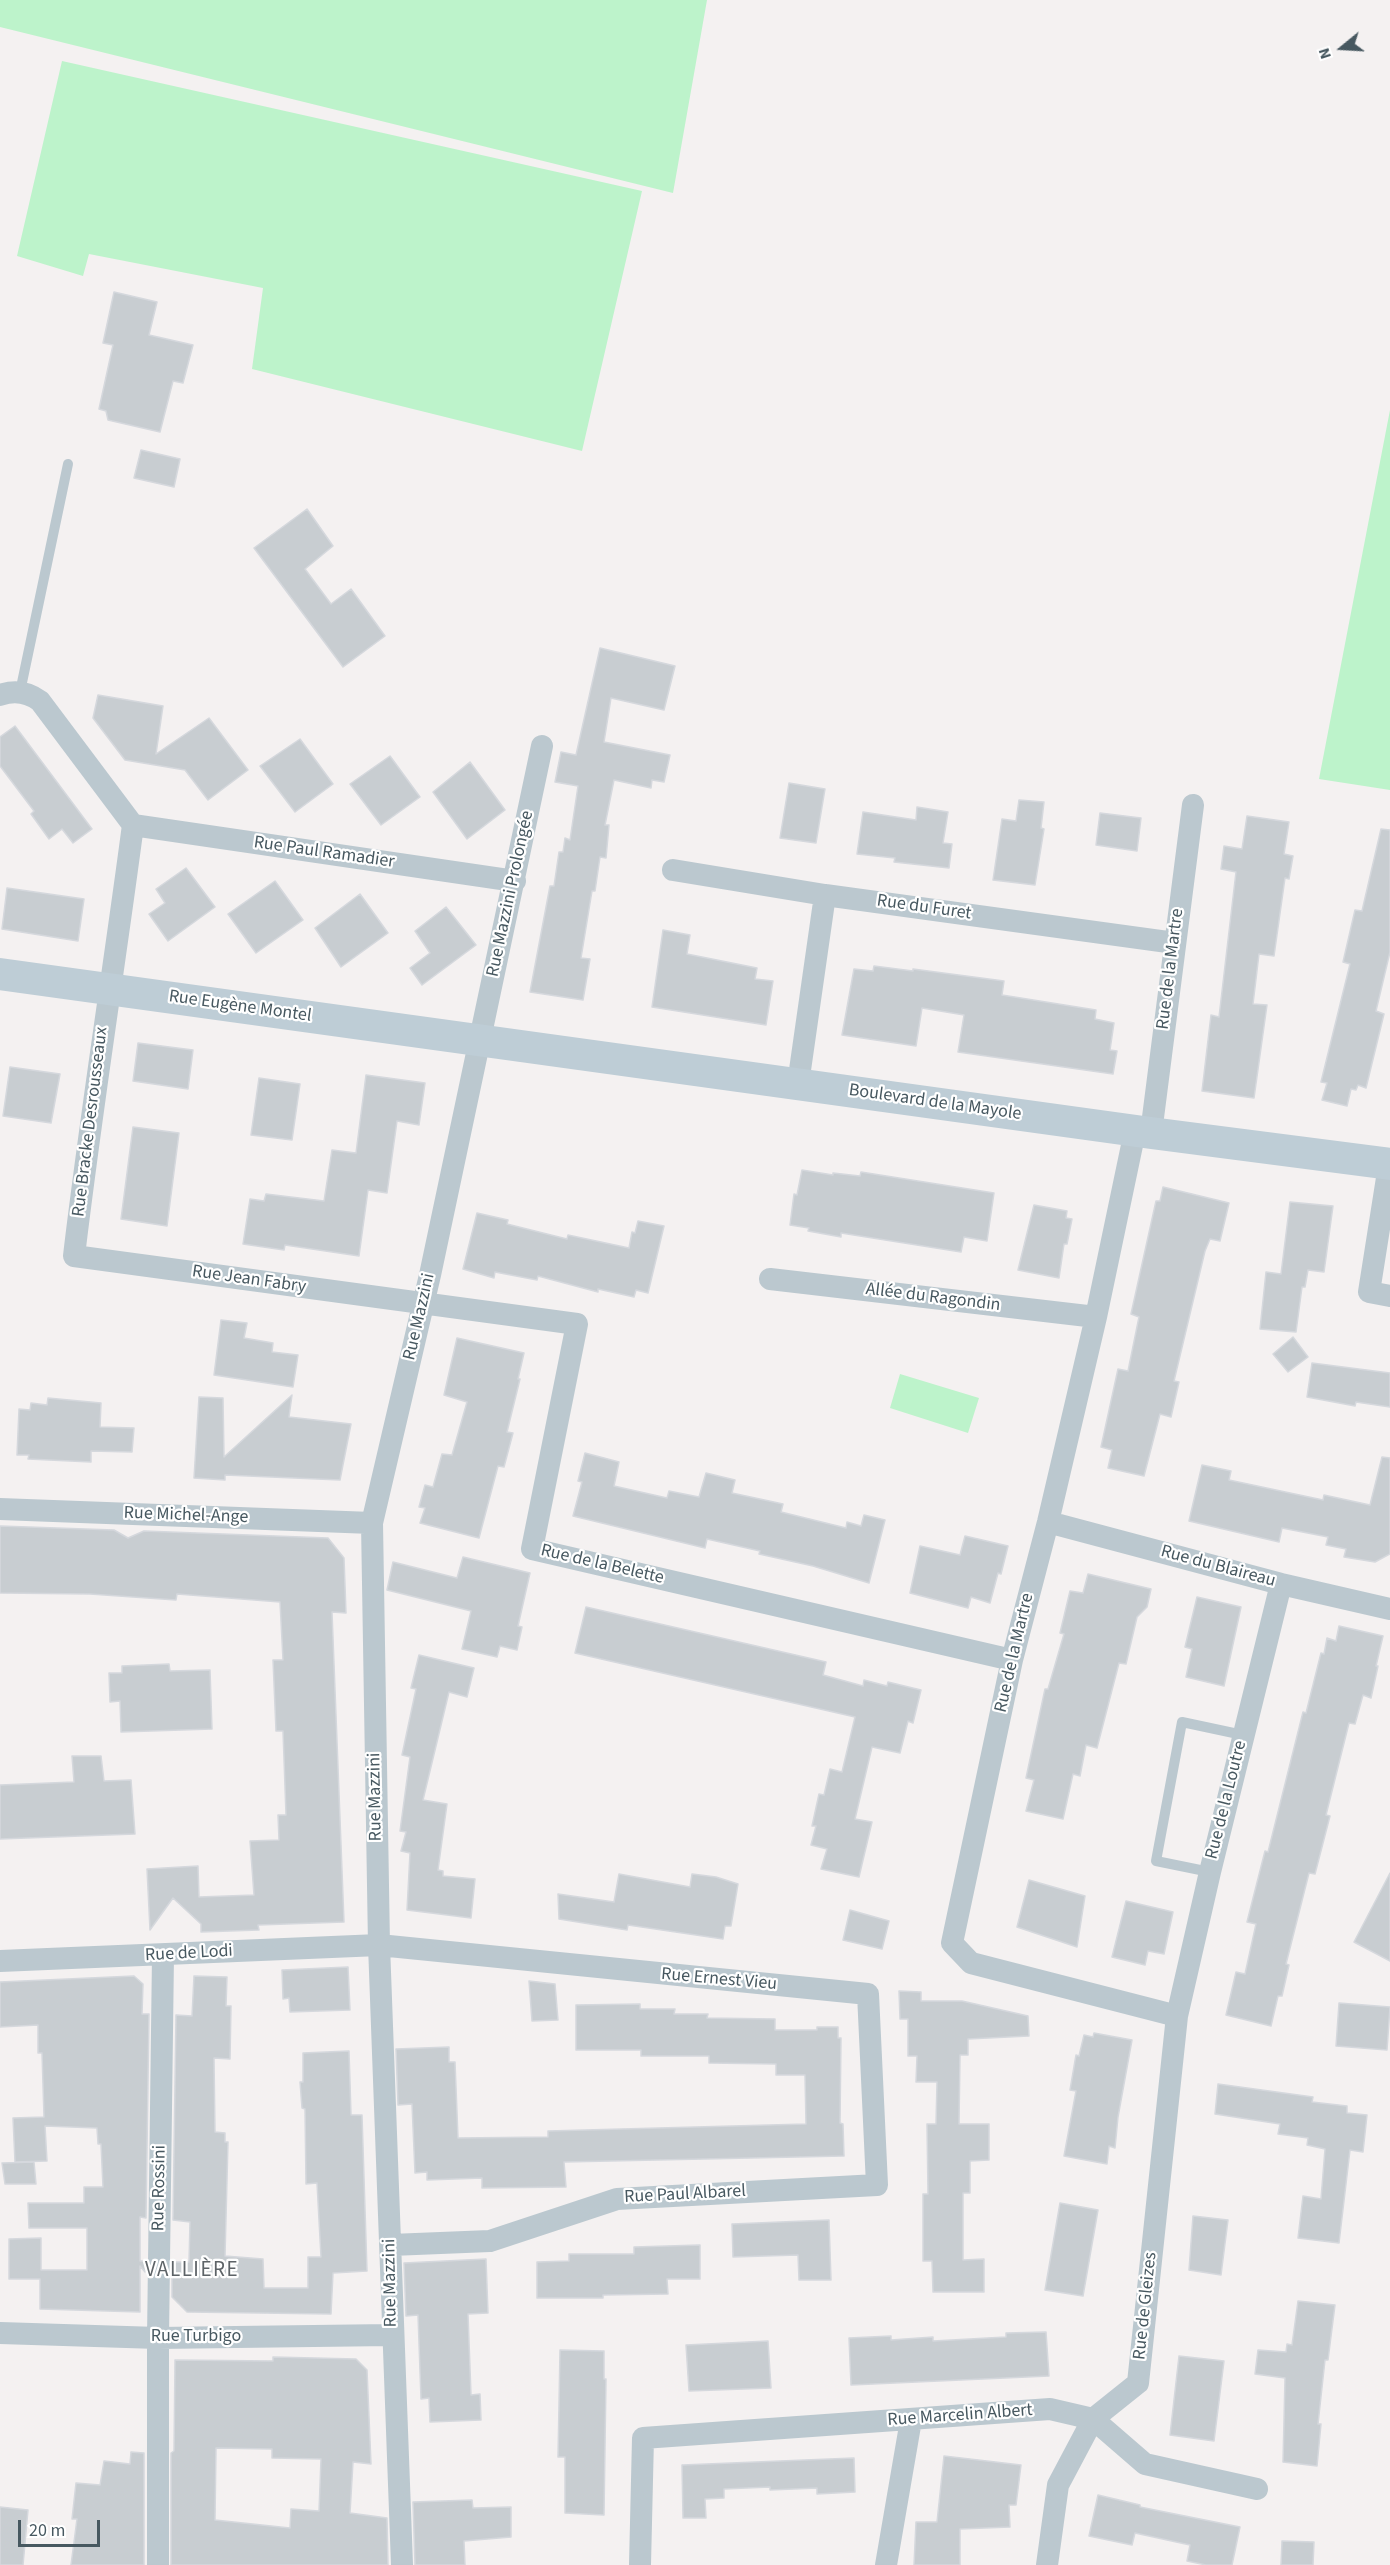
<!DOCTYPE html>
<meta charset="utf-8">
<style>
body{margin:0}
#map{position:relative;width:1390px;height:2565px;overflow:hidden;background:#f4f1f1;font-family:"Source Sans 3",sans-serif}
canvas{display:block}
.north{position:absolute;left:1312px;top:18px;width:60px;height:60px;-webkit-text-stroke:4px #fff;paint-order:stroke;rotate:252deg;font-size:16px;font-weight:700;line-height:24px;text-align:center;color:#475860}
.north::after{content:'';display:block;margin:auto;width:21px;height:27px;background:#475860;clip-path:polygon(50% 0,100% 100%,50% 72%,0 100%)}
.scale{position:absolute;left:18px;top:2520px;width:82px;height:27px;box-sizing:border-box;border:3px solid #475860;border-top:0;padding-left:8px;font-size:18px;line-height:21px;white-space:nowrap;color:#475860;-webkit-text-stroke:4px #fff;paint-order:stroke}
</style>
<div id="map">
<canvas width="1390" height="2565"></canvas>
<div class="north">N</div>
<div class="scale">20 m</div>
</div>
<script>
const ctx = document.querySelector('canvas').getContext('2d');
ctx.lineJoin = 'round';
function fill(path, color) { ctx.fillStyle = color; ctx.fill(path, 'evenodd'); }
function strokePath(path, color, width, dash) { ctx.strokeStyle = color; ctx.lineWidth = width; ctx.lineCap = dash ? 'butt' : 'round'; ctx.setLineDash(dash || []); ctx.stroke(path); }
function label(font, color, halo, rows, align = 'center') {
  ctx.font = font + ' "Source Sans 3",sans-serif'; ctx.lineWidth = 4.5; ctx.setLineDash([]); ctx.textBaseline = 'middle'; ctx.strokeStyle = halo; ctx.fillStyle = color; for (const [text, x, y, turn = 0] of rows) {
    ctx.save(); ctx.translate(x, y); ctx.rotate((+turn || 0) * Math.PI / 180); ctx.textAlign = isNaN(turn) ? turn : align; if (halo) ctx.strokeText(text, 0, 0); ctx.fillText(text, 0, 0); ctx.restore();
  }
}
fill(new Path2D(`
 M0 0H707L673 193 0 27Z
 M62 61 642 191 582 451 252 369 263 288 89 254 83 276 17 256Z
 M1390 410V790L1319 779Z
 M900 1374 979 1398 968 1433 890 1408Z`), '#bdf3cb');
const building = new Path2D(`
 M114 292 157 302 149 335 193 345 183 383 173 381 160 432 108 420 106 411 99 409 113 345 103 343Z
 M141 450 180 459 174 487 134 478Z
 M307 509 333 546 305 569 331 604 351 589 385 636 343 667 254 548Z
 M600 648 675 666 664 710 611 698 604 742 670 755 664 782 652 780 651 788 614 780 605 825H609L606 858 600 857 595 891H592L581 958 590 959 583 1000 530 992 550 886H554L559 852H563L565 838 570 840 578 786 555 782 561 752 576 755Z
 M98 695 163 706 156 754 209 718 248 770 208 800 185 770 125 760 93 718Z
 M15 726 92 829 73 843 62 829 49 839 31 814 34 811 0 766V737Z
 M300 739 333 784 295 812 260 766Z
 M390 756 420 797 381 825 350 784Z
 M470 762 505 810 467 839 433 792Z
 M789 783 825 789 816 843 780 838Z
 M1019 800 1044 802 1041 828 1044 829 1035 885 993 880 1002 819 1016 821Z
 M917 807 948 812 943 843 952 844 949 868 894 862 895 858 857 854 863 812 916 820Z
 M1100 813 1141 818 1137 851 1096 845Z
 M1247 816 1289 822 1284 854 1293 856 1289 879 1285 878 1274 956 1259 954 1253 1004 1267 1005 1254 1098 1202 1091 1211 1015 1219 1017 1236 872 1221 869 1224 846 1242 849Z
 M1381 829 1390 830V952L1376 1011 1384 1014 1366 1088 1358 1085 1356 1090 1351 1089 1347 1106 1322 1100 1327 1083 1321 1082 1350 964 1343 962 1355 910 1362 911Z
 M186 868 215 907 168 941 149 914 165 903 156 889Z
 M275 881 303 920 256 953 228 914Z
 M7 888 84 899 78 941 2 929Z
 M360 894 388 933 341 967 315 928Z
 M446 907 476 945 422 985 410 968 430 953 415 931Z
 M663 930 690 935 687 954 757 968 755 979 773 981 766 1025 652 1007Z
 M874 966 913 971V969L1004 981 1002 995 1096 1010 1095 1019 1114 1023 1110 1050 1117 1051 1113 1074 958 1052 964 1015 922 1008 916 1046 842 1035 854 969 873 971Z
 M138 1043 193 1050 188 1089 133 1081Z
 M10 1067 60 1074 51 1123 3 1116Z
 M366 1075 425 1083 419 1125 397 1121 387 1193 368 1190 359 1256 285 1245 284 1250 243 1244 250 1199 264 1201 266 1194 324 1201 332 1150 356 1153Z
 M259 1078 300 1084 292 1140 251 1135Z
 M133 1127 179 1133 167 1226 121 1219Z
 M802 1170 833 1175V1173L860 1176 861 1172 994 1193 987 1241 964 1237 961 1252 841 1233V1237L808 1231 809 1228 790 1225 794 1194 797 1195Z
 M1163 1187 1229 1203 1220 1241 1210 1239 1205 1251 1174 1381 1179 1382 1171 1417 1160 1414 1144 1476 1108 1468 1112 1450 1101 1447 1118 1369 1128 1371 1139 1317 1131 1314 1156 1201H1160Z
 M1290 1202 1333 1206 1324 1272 1308 1270 1305 1287H1302L1296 1332 1260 1329 1266 1272 1281 1274Z
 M1034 1205 1067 1211 1066 1218 1072 1219 1067 1244H1064L1059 1278 1018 1270Z
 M477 1213 508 1220 507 1224 567 1239 568 1235 629 1248 632 1232 635 1233 638 1221 664 1226 648 1293 636 1290 634 1297 598 1289V1292L538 1276 537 1280 495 1272 494 1278 463 1269Z
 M221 1320 247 1323 244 1338 273 1343 272 1352 298 1355 293 1387 214 1375Z
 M1293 1337 1308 1357 1288 1372 1273 1354Z
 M457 1338 524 1353 518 1379H520L507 1432 513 1433 504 1467 498 1466 479 1538 420 1523 425 1508 419 1507 425 1485 433 1487 442 1454 452 1455 467 1402 444 1395Z
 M1312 1363 1390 1373V1407L1356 1402 1355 1406 1307 1397Z
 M292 1395 289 1417 351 1424 340 1480 225 1475V1480L194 1478 199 1397 223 1398 224 1457Z
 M48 1398 101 1403 100 1427 134 1428 132 1452 91 1451V1462L28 1459 29 1455H17L19 1409 30 1410 31 1403 47 1405Z
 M585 1453 619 1462 614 1486 667 1498 669 1491 699 1497 706 1473 735 1480 732 1493 783 1504 781 1512 846 1528 847 1522 861 1526 864 1515 885 1520 869 1583 813 1566 759 1554 760 1551 707 1539 705 1548 573 1516 582 1482 578 1481Z
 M1382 1457 1390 1458V1554L1375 1562 1344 1557 1346 1549 1326 1545 1328 1537 1282 1528 1279 1542 1189 1521 1202 1465 1231 1471 1229 1480 1323 1500 1324 1495 1370 1505Z
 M0 1526 114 1530 128 1538 144 1531 328 1538 344 1558 346 1613 332 1612 344 1922 258 1925 259 1930 201 1932V1924L173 1898 150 1930 147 1869 198 1866 199 1897 254 1895 250 1841 279 1840 278 1815H286L283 1731H276L273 1660H283L280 1602 177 1594 176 1600 90 1594 0 1593Z
 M965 1536 1008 1546 1001 1574 998 1573 990 1603 971 1597 968 1608 910 1593 920 1546 960 1555Z
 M463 1557 530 1573 518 1626 522 1627 517 1650 500 1646 497 1657 462 1649 471 1611 387 1590 393 1562 457 1578Z
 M1088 1574 1151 1589 1147 1607 1137 1617 1126 1664 1119 1663 1097 1748 1086 1745 1080 1776 1073 1774 1063 1819 1026 1811 1034 1780 1026 1778 1045 1689H1048L1064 1634 1060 1633 1070 1591 1083 1593Z
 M1197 1597 1241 1607 1224 1686 1186 1677 1192 1649 1185 1647Z
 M586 1607 826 1662 823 1675 863 1686 864 1680 887 1686 888 1682 921 1690 913 1723 908 1721 900 1753 872 1747 855 1819 872 1822 859 1877 821 1869 827 1849 811 1845 816 1826H812L819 1794 824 1795 830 1769 842 1772 855 1717 575 1653Z
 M1339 1626 1383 1636 1376 1666H1378L1371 1698 1363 1695 1355 1724 1349 1723 1326 1815 1330 1816 1315 1874 1309 1873 1286 1964 1289 1965 1282 1996H1278L1271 2026 1226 2015 1236 1972 1245 1974 1256 1924 1247 1922 1265 1851 1268 1852 1303 1712 1306 1713 1321 1653 1324 1654 1327 1638 1336 1641Z
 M419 1655 474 1668 467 1697 449 1692 423 1800 447 1804 438 1870 443 1871V1876L475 1879 471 1918 407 1910 410 1853 401 1851 406 1832 400 1831 410 1757 402 1755 416 1689 411 1688Z
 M169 1664 170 1671 210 1670 212 1729 121 1732 120 1701 110 1702 109 1673H122V1666Z
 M72 1756H101L104 1781 131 1780 135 1834 0 1839V1785L74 1782Z
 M1390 1873V1961L1354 1942Z
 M619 1874 690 1887 692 1874 716 1877 738 1884 731 1926H725L723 1939 628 1925 627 1930 559 1919 558 1894 614 1902Z
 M1029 1880 1085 1896 1077 1947 1017 1927Z
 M1126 1901 1173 1912 1164 1954 1148 1951 1145 1965 1112 1957Z
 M850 1910 889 1921 882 1949 843 1940Z
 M348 1967 350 2010 290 2012 289 1998 283 1999 282 1970Z
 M134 1976 143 1984 142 2014H149L146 2218 140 2217V2261H146L145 2272 140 2266V2312L40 2309V2279H9V2239L41 2238V2270H87V2228H29L28 2203H84V2187H103L101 2144H98L97 2128 45 2126 47 2161 15 2162 13 2118 44 2117 42 2053H38V2025L0 2027V1982Z
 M194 1976 227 1977 226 2006H231L230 2059 214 2058 215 2132 225 2133V2142H228L225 2256 263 2259 264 2288H308V2257H321L317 2183 306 2184 305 2109 302 2108 300 2082H303V2053L349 2051 351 2115H362L367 2271 333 2273 331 2314 187 2312 172 2297V2262H189L190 2222 173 2220 176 2015 192 2016Z
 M529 1981 555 1984 558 2020 532 2021Z
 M899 1991 921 1992V2001H962L1028 2016 1029 2036 968 2039V2055H960L959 2124H989V2160L970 2161V2193H963V2260L984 2259V2292H933L932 2261H923V2194H928L927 2124H936L937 2082H916L917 2056H908V2019H900Z
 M1339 2003 1390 2007 1387 2050 1336 2046Z
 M640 2004V2009H675L674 2014H708L707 2018 775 2019V2030H817V2027H838V2038H841L840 2123 843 2124 844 2156 564 2162 566 2187 482 2188V2178L427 2180V2172L415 2173 412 2104 398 2105 396 2049 449 2047V2062H455L458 2138 548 2137V2131L806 2124 805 2075H776V2064L709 2063V2056H641V2050H576V2005Z
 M1094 2033 1132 2040 1118 2117 1115 2148 1109 2146 1107 2164 1064 2156 1076 2091 1070 2090 1076 2055 1079 2056 1084 2035 1093 2037Z
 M1218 2084 1313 2097 1312 2102 1347 2106V2113L1367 2115 1363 2152 1350 2150 1339 2243 1298 2238 1303 2196 1321 2199 1325 2149 1307 2145 1308 2138 1278 2134 1280 2124 1215 2114Z
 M34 2162 36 2184H5L2 2163Z
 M1060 2203 1098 2210 1083 2296 1045 2290Z
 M1193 2216 1228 2220 1221 2275 1189 2270Z
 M829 2220 831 2280H799L798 2255 733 2257 732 2224Z
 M700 2245V2279H667L668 2294 603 2295V2298H537V2262L569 2261V2254H634V2247Z
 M486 2259 488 2313 468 2314 471 2395 480 2394 481 2420 430 2422 429 2398 421 2399 418 2315 406 2316 404 2263Z
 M1298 2301 1335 2305 1328 2360H1325L1318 2424H1321L1317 2466 1283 2462 1285 2378 1255 2374 1258 2350 1286 2352 1287 2344 1292 2345Z
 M1046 2332 1049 2376 851 2385 849 2338 891 2336V2340L933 2337V2341L1006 2337V2333Z
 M768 2341 771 2388 689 2391 686 2345Z
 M560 2350 604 2351V2379H606L604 2515 565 2513V2457H558Z
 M1179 2356 1224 2361 1214 2441 1170 2435Z
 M273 2357 356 2359 367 2370 371 2464 353 2462 350 2513 387 2518 388 2565H171V2453L174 2451 175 2360 273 2361ZM216 2448 272 2449V2458L321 2459 319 2511 291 2509 290 2528 215 2520Z
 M131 2452 144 2453V2565H71L77 2519H72L76 2483 100 2485 104 2461 130 2464Z
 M944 2456 1021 2465 1016 2505H1009L1010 2527 960 2529V2565H914L916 2522H937Z
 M854 2458 855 2492 817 2494V2488L770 2490V2487L724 2489V2498L705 2499 706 2518H683L682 2465Z
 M1098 2495 1140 2505V2507L1240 2527 1232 2565H1206L1187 2561 1190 2545 1135 2533 1132 2545 1089 2536Z
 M472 2500 473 2508 511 2507V2537L464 2541 465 2565H415L413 2502Z
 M0 2507 28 2510 23 2565H0Z
 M1282 2541 1314 2542 1313 2565H1281Z`);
fill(building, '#c8cdd1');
strokePath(building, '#d5d8dd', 1.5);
strokePath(new Path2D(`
 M20 692 68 464
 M1210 1872 1156 1861 1182 1722 1243 1735`), '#bbc8cf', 10);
strokePath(new Path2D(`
 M0 695C14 690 28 692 40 701L133 825 515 881
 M133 825C114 969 91 1112 74 1256L577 1324 532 1549 1012 1660
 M673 870 825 895 1175 943
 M798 1084 825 895
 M1135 1131 1096 1317 1048 1522 1012 1660 952 1943 971 1963 1177 2016
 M1151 1133 1193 805
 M1390 1159 1369 1292 1390 1296
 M770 1279 1096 1317
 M0 1509 372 1523
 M1048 1522 1281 1584 1390 1609
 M0 1961 379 1945 868 1994 877 2185 617 2199 490 2241 391 2245
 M0 2333 158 2338 391 2335
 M158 2565V2338L163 1955
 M402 2565 379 1945 372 1523 430 1275 542 746
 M640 2565 643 2438 1050 2409 1093 2419 1145 2464 1257 2489
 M886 2565 911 2420
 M1047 2565 1058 2485 1093 2419 1138 2383 1177 2016 1210 1872 1281 1584`), '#bbc8cf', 22);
strokePath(new Path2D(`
 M0 974 1151 1133 1390 1164`), '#becdd6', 32);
label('18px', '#475860', '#fff', [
 ["Rue Paul Ramadier",324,853,8],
 ["Rue Mazzini Prolongée",511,894,-78],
 ["Rue du Furet",924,908,8],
 ["Rue de la Martre",1171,969,-83],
 ["Rue Eugène Montel",240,1007,8],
 ["Boulevard de la Mayole",935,1103,8],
 ["Rue Bracke Desrousseaux",91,1122,-83],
 ["Rue Jean Fabry",249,1280,8],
 ["Allée du Ragondin",933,1298,7],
 ["Rue Mazzini",420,1317,-77],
 ["Rue Michel-Ange",186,1516,2],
 ["Rue de la Belette",602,1565,13],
 ["Rue du Blaireau",1218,1567,15],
 ["Rue de la Martre",1015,1653,-77],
 ["Rue Mazzini",376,1797,-91],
 ["Rue de la Loutre",1227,1800,-76],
 ["Rue de Lodi",189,1954,-3],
 ["Rue Ernest Vieu",719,1980,5],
 ["Rue Rossini",160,2188,-89],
 ["Rue Paul Albarel",685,2195,-3],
 ["Rue Mazzini",391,2283,-91],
 ["Rue de Gleizes",1146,2306,-84],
 ["Rue Turbigo",196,2337],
 ["Rue Marcelin Albert",960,2416,-4]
]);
ctx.letterSpacing = '1.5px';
label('21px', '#5d6367', '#fff', [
 ["VALLIÈRE",192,2271]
]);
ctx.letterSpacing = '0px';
</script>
